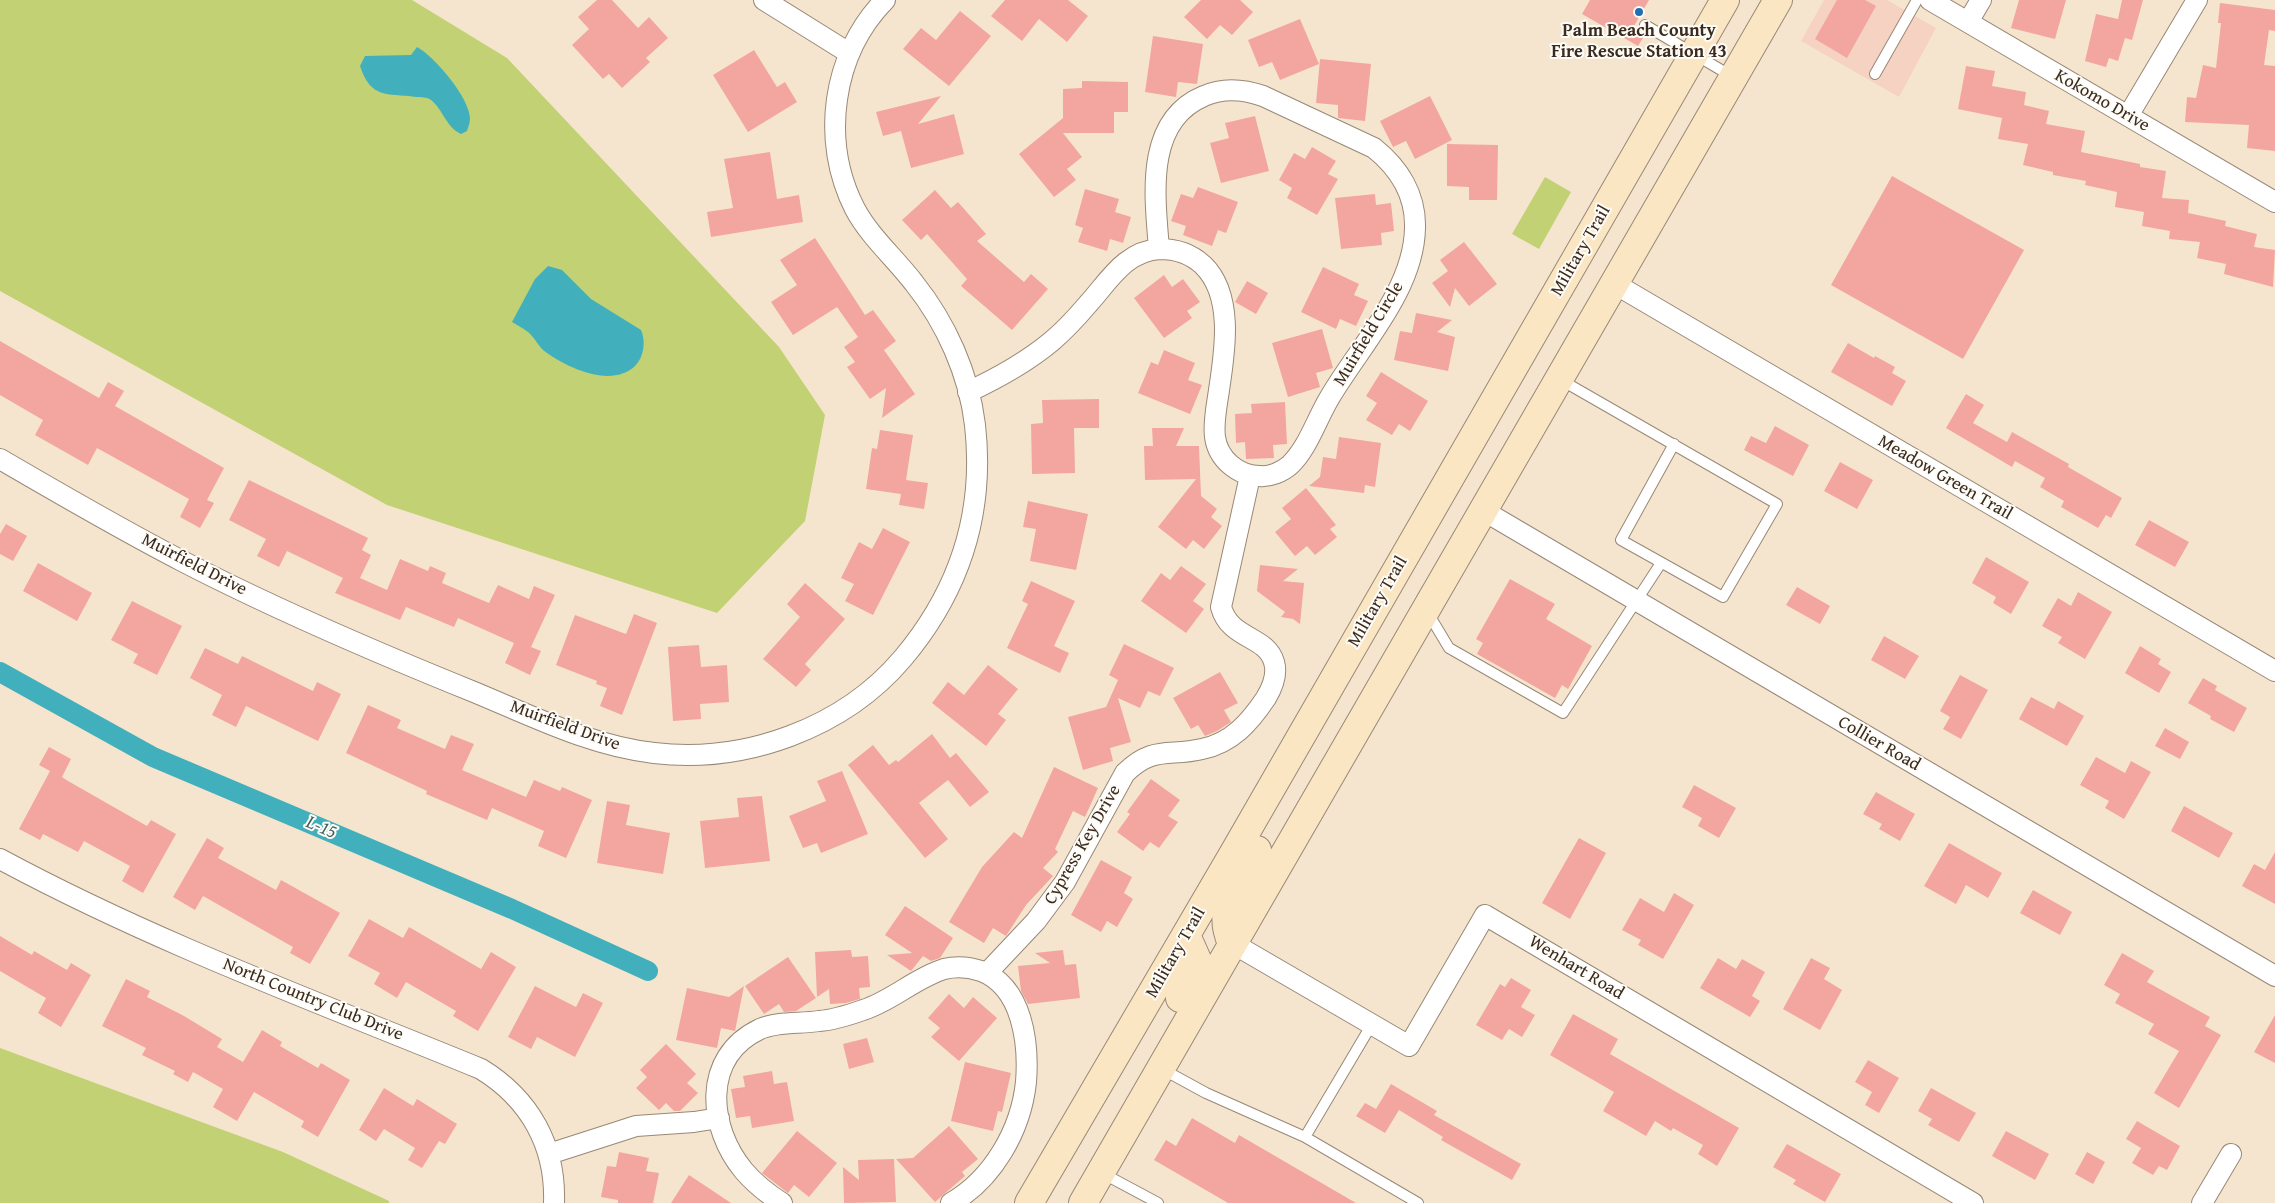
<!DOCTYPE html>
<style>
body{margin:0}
canvas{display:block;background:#f6e5ce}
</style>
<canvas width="2275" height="1203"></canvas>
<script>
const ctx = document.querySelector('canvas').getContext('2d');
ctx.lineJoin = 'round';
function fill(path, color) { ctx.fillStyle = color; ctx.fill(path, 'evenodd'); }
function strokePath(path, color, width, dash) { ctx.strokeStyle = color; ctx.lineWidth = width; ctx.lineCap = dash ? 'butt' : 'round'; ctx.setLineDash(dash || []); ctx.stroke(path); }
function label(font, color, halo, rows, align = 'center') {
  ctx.font = font + ' "Gentium Book Plus",serif'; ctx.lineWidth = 4; ctx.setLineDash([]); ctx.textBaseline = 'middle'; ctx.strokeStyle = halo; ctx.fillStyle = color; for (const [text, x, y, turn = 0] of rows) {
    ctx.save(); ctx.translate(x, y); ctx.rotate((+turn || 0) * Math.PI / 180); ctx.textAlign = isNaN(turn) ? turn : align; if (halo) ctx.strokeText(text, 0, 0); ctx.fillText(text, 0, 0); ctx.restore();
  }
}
fill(new Path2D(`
 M1824 0H1887L1936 28 1899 97 1801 41Z`), '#f6d2c3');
fill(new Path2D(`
 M0 0H412L507 58 779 347 825 415 805 521 717 613 387 505 0 291Z
 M1545 177 1571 192 1539 249 1512 234Z
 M0 1048 283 1152 389 1201V1203H0Z`), '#c1d173');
fill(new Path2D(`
 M417 47C435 57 470 98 470 119 470 123 468 127 467 131L461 134C446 127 444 111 431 100 427 97 421 97 416 97 386 93 371 99 360 66L365 56 411 55Z
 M548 266 562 270 591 299 641 330C646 341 644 357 635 366 611 389 565 367 543 350 538 345 534 337 528 332 523 328 517 325 512 322L535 279Z`), '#41b0bc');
strokePath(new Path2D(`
 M0 672 153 757 512 909 648 971`), '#41b0bc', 20);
fill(new Path2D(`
 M597 0H612L638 28 649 17 668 38 646 58 650 62 622 88 609 74 603 79 572 45 589 29 578 17Z
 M1005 0H1068L1088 16 1067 42 1039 19 1022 41 991 16Z
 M1201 0H1240L1253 12 1232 35 1220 25 1207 39 1184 17Z
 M1590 0H1649L1634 26 1646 33 1638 46 1582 14Z
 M1837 0H1865L1876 6 1847 58 1815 39Z
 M2019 0H2066L2055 39 2011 28Z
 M2122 0H2143L2132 40 2125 38 2118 61 2109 58 2106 67 2085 61 2096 14 2118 19Z
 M2220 3 2275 10V31L2269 30 2264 65 2275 66V151L2247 148 2249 125 2185 122 2187 97 2196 98 2203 65 2216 68 2221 23H2218Z
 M960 11 991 36 949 86 903 49 921 28 936 40Z
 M1300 19 1319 64 1280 80 1272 62 1259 67 1248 40Z
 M1153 36 1203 44 1197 84 1178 82 1176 97 1145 92Z
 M754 50 777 87 785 82 797 102 748 132 713 75Z
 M1320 59 1371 64 1365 121 1338 118V105L1316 103Z
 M1966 66 1995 71 1992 86 2026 92 2024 105 2049 111 2046 124 2085 131 2081 152 2140 164V167L2166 171 2162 198 2189 200 2188 213 2226 221 2225 226 2257 234 2254 247 2275 250 2273 287 2224 274 2226 264 2197 258 2200 242 2169 239 2170 231 2142 226 2144 212 2115 207 2117 192 2085 185 2086 181 2053 175V172L2023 165 2028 144 1998 139 2002 118 1958 109Z
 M1082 81 1128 82V112H1114V133H1063L1082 157 1067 169 1076 180 1054 197 1019 154 1063 118V89L1082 88Z
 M941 96 918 124 954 114 964 154 911 168 901 131 883 136 876 112Z
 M1430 96 1452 140 1415 159 1406 141 1393 147 1380 121Z
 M1255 116 1269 171 1221 183 1210 143 1229 138 1225 123Z
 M1447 144 1498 145 1497 200H1469V187L1447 186Z
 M1312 147 1336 161 1328 174 1338 179 1317 215 1287 198 1292 188 1279 180 1294 153 1305 159Z
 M770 152 777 199 799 195 803 222 711 237 707 212 733 208 724 159Z
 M1892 176 2024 250 1963 359 1831 285Z
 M1198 187 1238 202 1226 233 1218 230 1212 246 1183 235 1186 226 1171 221 1181 194 1193 198Z
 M1085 189 1119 199 1115 212 1131 217 1123 243 1110 239 1107 251 1078 242 1083 228 1075 225Z
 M935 190 951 208 958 202 986 234 977 241 1024 282 1031 274 1048 289 1012 330 961 286 967 279 927 234 921 240 902 220Z
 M1375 194 1376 205 1391 203 1394 231 1381 233 1382 245 1341 249 1335 198Z
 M815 238 865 315 873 310 896 341 884 350 915 394 882 418 886 388 870 399 847 367 855 362 844 347 858 337 837 307 793 335 771 302 797 285 780 260Z
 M1464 242 1497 284 1469 306 1455 288 1450 307 1432 283 1448 271 1440 260Z
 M1323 267 1359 284 1354 295 1368 301 1356 326 1340 319 1336 329 1301 312Z
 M1164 275 1172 287 1183 279 1200 302 1187 311 1192 318 1164 338 1134 298Z
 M1247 281 1268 293 1256 314 1235 302Z
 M1416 313 1452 320 1437 332 1455 337 1448 371 1394 360 1400 331 1412 333Z
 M1322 329 1333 368 1316 373 1320 387 1288 397 1272 343Z
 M0 341 99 398 108 382 124 391 115 406 224 468 207 500 214 503 200 528 180 517 189 499 97 448 88 465 35 435 43 420 0 395Z
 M1848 343 1874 358 1875 356 1895 367 1892 373 1906 381 1892 406 1831 372Z
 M1164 350 1195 363 1188 380 1202 385 1190 414 1138 393 1151 362 1158 365Z
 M1381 372 1428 401 1410 431 1399 424 1392 435 1366 420 1377 403 1366 396Z
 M1966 394 1984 405 1973 423 2007 442 2012 432 2069 464 2068 467 2122 498 2111 518 2106 515 2098 528 2061 507 2064 501 2040 487 2045 478 2015 461 2012 467 1946 428Z
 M1099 399V428H1074L1075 473 1032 474 1031 424 1043 423 1042 400Z
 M1285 402 1287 444 1273 445 1274 458 1246 459 1245 442 1236 443 1235 414 1252 413 1251 404Z
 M1775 426 1809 445 1793 476 1744 450 1751 436 1766 443Z
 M1152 428H1184L1176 446H1199L1201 496 1217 509 1211 517 1222 526 1204 549 1193 540 1186 549 1158 527 1196 479 1145 480 1144 446H1153Z
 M880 430 913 435 906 480 928 483 924 509 899 505 901 494 866 489 872 448 877 449Z
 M1339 437 1381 443 1375 487 1365 485 1364 493 1309 486 1320 477 1323 457 1336 459Z
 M1840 462 1873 480 1857 509 1824 491Z
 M249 480 368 538 362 550 371 555 360 578 387 590 400 559 428 571 430 566 446 573 442 583 489 603 498 585 529 599 534 586 555 595 531 647 541 651 530 675 505 663 514 643 458 618 454 627 406 607 400 620 335 593 343 578 287 551 279 567 257 556 266 539 229 520Z
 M1306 488 1336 525 1330 529 1337 537 1315 555 1307 546 1295 556 1275 532 1291 519 1282 508Z
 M1028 501 1088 514 1076 570 1030 561 1036 529 1023 527Z
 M2149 520 2189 542 2175 567 2135 545Z
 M6 524 27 536 13 561 0 554V534Z
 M883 528 910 542 873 615 845 601 854 584 841 578 859 542 872 549Z
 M1986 557 2029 582 2011 614 1993 603 1996 597 1972 583Z
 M38 563 92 593 77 621 23 591Z
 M1260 565 1298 569 1283 581 1304 583 1300 624 1293 619 1281 617 1285 612 1257 591Z
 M1181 566 1206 584 1193 601 1204 609 1186 633 1141 601 1161 573 1170 580Z
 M1510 579 1555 604 1546 619 1592 646 1568 689 1562 685 1555 698 1477 654 1483 643 1476 639Z
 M1031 581 1075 601 1054 646 1069 653 1060 673 1007 648 1028 604 1022 601Z
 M805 583 845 619 805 664 811 670 796 687 763 659 800 617 787 604Z
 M1797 587 1830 606 1820 624 1786 605Z
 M2078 592 2112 612 2085 659 2058 643 2062 637 2042 626 2058 598 2071 606Z
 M132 601 182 626 157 675 133 663 138 654 111 640Z
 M634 614 657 623 622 715 600 706 607 688 596 684 597 681 556 665 575 615 626 634Z
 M1884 636 1919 656 1905 679 1871 660Z
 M1124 644 1174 668 1160 696 1148 691 1140 708 1118 698 1131 742 1110 748 1113 761 1083 770 1068 717 1106 707 1118 680 1109 675Z
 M699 645 701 667 727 665 729 702 700 704 701 719 673 721 668 647Z
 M2140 646 2161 659 2158 664 2171 672 2159 693 2125 673Z
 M205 648 238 664 242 656 313 691 317 682 341 694 318 741 246 706 236 727 212 715 222 695 190 678Z
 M988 665 1018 689 998 714 1006 720 986 746 932 703 948 682 964 695Z
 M1220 672 1238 703 1224 710 1231 722 1217 731 1205 736 1198 725 1191 729 1173 698Z
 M1960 675 1988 690 1961 739 1943 729 1950 717 1940 711Z
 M2203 678 2217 686 2215 690 2247 708 2234 732 2210 719 2211 716 2188 703Z
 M2031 697 2054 709 2058 701 2084 716 2067 746 2019 719Z
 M368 705 401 720 397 728 445 749 451 735 474 744 462 770 526 797 534 780 560 791 562 787 592 800 566 858 538 846 544 831 492 808 487 820 426 794 427 791 346 753Z
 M2165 728 2189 742 2180 759 2155 746Z
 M932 734 950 758 956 753 989 792 970 807 948 780 919 803 948 839 925 858 848 765 873 745 889 765 896 760 898 762Z
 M49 747 71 759 62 777 68 781 147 826 151 820 176 834 143 893 122 881 130 866 84 841 78 852 43 834 40 840 19 829 50 771 39 765Z
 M2096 757 2125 773 2131 761 2151 772 2124 819 2105 808 2109 801 2080 785Z
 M1054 767 1098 788 1085 817 1073 811 1055 849 1058 852 1043 868 1053 876 1026 905 1006 936 993 928 984 943 949 922 982 867 1014 832 1022 838Z
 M842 771 868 834 821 853 817 843 803 848 789 816 826 801 817 781Z
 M1151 779 1180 800 1168 816 1178 822 1159 848 1150 842 1143 851 1117 832 1130 814 1127 812Z
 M1694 785 1736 808 1719 838 1698 826 1702 818 1682 807Z
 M1876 792 1915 814 1900 841 1879 829 1882 824 1863 814Z
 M762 796 770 861 705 868 700 821 739 817 737 798Z
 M607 801 630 805 626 825 670 833 663 874 597 863Z
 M2184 806 2233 833 2219 858 2171 831Z
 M207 838 224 848 218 858 276 890 281 880 340 913 310 964 290 953 293 947 203 896 195 910 173 897Z
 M1579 838 1606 853 1570 919 1542 903Z
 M1949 843 2002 873 1988 898 1966 885 1956 904 1924 886Z
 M2275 852V904L2242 886 2254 864 2265 870Z
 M1101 860 1132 877 1124 893 1133 899 1117 927 1107 921 1101 932 1071 915Z
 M2033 890 2072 912 2060 935 2020 913Z
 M1674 893 1694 905 1663 959 1638 945 1641 940 1622 930 1640 898 1664 912Z
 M905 906 953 938 940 958 931 961 923 956 911 971 887 955 912 953 885 935Z
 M369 919 403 938 409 927 481 969 491 952 516 967 478 1031 453 1016 456 1011 406 982 397 998 374 984 380 973 348 956Z
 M0 936 32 955 34 951 67 970 71 963 91 975 61 1027 38 1013 46 998 0 971Z
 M851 950 852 957 868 956 870 987 859 988 860 999 846 1003 830 1004 829 989 817 997 815 952Z
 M1063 950 1065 965 1076 964 1080 998 1028 1004 1021 991 1018 966 1050 963 1035 953Z
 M2122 953 2154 971 2147 982 2210 1017 2205 1026 2221 1035 2179 1108 2154 1093 2179 1051 2148 1034 2154 1024 2115 1003 2120 994 2104 985Z
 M788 957 816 998 796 1011 784 1012 779 1004 764 1014 745 986Z
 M1718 958 1736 969 1742 959 1765 972 1752 996 1760 1001 1750 1017 1700 988Z
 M1811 958 1830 968 1824 979 1842 990 1820 1030 1783 1009Z
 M1511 978 1531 990 1521 1007 1535 1015 1522 1037 1509 1029 1502 1040 1476 1025 1500 984 1505 987Z
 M126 979 150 991 147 997 184 1016 222 1039 217 1047 243 1062 262 1030 282 1042 280 1046 318 1068 321 1063 350 1080 318 1137 301 1127 304 1121 254 1092 237 1121 213 1107 223 1089 193 1072 188 1082 173 1074 175 1071 142 1055 146 1048 102 1026Z
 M535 986 576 1007 583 993 603 1003 575 1057 537 1037 531 1049 508 1037Z
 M744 986 735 1031 721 1028 717 1048 676 1040 687 988 729 997Z
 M949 994 964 1008 973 997 997 1018 959 1061 931 1037 940 1028 928 1018Z
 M1573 1014 1618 1039 1610 1054 1739 1128 1717 1166 1698 1154 1703 1145 1673 1128 1671 1131 1655 1121 1646 1136 1603 1111 1614 1092 1550 1055Z
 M2275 1015V1063L2254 1052Z
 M867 1038 874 1062 849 1069 843 1044Z
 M666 1044 696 1074 687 1083 698 1093 680 1111H674L666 1103 659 1110 636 1088 647 1077 640 1070Z
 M1868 1060 1899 1078 1879 1113 1865 1105 1872 1092 1855 1082Z
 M965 1062 1011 1073 1002 1112 998 1111 993 1131 951 1121Z
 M772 1071 774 1084 787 1082 794 1121 752 1128 750 1116 736 1118 731 1089 745 1087 743 1076Z
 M1391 1084 1437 1111 1434 1115 1521 1164 1512 1180 1441 1140 1443 1137 1399 1110 1385 1133 1356 1116 1365 1103 1376 1109Z
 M384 1088 413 1106 417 1099 457 1124 445 1144 439 1141 422 1168 408 1160 415 1148 384 1129 376 1141 359 1130Z
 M1931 1088 1976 1113 1959 1142 1928 1125 1932 1119 1918 1111Z
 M1192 1118 1235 1143 1239 1135 1356 1203H1228L1154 1160 1166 1140 1176 1146Z
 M2137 1121 2180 1146 2167 1170 2159 1166 2153 1175 2132 1163 2141 1148 2126 1139Z
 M949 1126 978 1159 962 1172 965 1176 935 1202 896 1159 913 1158Z
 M797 1131 837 1163 809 1197 794 1185 788 1193 762 1173Z
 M2006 1131 2049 1154 2035 1180 1992 1156Z
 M1787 1144 1841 1174 1825 1202 1793 1184 1796 1180 1773 1167Z
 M619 1152 649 1158 646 1171 659 1173 653 1203H618V1200L601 1197 607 1166 616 1167Z
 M2087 1152 2105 1162 2093 1184 2075 1174Z
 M894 1159 896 1202 844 1203 843 1167 859 1180 858 1160Z
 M689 1175 731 1203H671Z`), '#f3a69f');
const service = new Path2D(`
 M1645 25 1733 77
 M1875 74 1917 0
 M1561 380C1633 421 1705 462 1777 504L1723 597 1621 540 1674 444
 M1428 613 1449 648 1563 713 1661 563
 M1162 1069 1206 1093 1305 1137 1372 1024
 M1305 1137 1418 1203
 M1102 1173 1158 1203`);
const minor = new Path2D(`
 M764 0 849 53
 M1930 0 2275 202
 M1968 22 1981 0
 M2128 116 2197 0
 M1615 284 2275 671
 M968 392C998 378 1027 362 1052 341 1065 330 1077 317 1088 304 1109 281 1125 251 1160 249 1176 249 1191 254 1203 265 1234 295 1225 351 1219 390 1217 405 1213 422 1215 437 1218 459 1238 476 1260 476 1270 477 1282 472 1290 465 1308 448 1317 418 1330 397 1360 346 1414 290 1415 228 1416 195 1399 168 1374 148L1263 96C1243 89 1224 87 1204 96 1144 121 1155 197 1159 249
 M0 459C60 494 120 529 182 561 277 610 375 652 474 692 532 716 591 746 654 753 745 764 844 728 903 658 960 590 985 513 975 425 969 374 946 323 914 283 895 258 870 237 855 209 820 141 832 54 885 0
 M1484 511 2275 976
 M0 859C154 942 320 1003 481 1069 530 1099 556 1146 554 1203
 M1232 943 1409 1046 1485 915 1973 1203
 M987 973 1036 921 1065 882 1125 773C1154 745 1169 757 1202 749 1232 743 1250 722 1266 698 1272 688 1278 675 1274 662 1266 635 1230 640 1221 607L1250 476
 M549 1154 636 1126 694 1122 719 1118
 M782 1203C768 1194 755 1184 744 1171 708 1128 701 1057 760 1029 778 1021 800 1024 819 1021 834 1020 849 1015 863 1010 892 1001 915 978 944 969 956 966 969 967 981 971 1023 987 1029 1044 1026 1082 1021 1130 993 1179 951 1203
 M2202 1203 2231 1154`);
const secondary = new Path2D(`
 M1232 943C1215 907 1240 881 1257 850
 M1180 998 1198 962 1186 935
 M1029 1203 1235 851 1725 0
 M1083 1203 1778 0`);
strokePath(service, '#988876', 12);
strokePath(minor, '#988876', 22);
strokePath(secondary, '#988876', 30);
strokePath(service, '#fff', 10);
strokePath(minor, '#fff', 20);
strokePath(secondary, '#fbe6c4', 28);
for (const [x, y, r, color] of [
 [1639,12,5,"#1f6fb2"]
]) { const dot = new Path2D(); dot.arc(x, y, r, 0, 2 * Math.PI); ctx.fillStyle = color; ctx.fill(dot); strokePath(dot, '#fdfcf7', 2); }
label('bold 18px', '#3b2a1e', '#fdfcf7', [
 ["Palm Beach County",1639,31],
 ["Fire Rescue Station 43",1639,52]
]);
label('18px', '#3b2a1e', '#fdfcf7', [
 ["Kokomo Drive",2102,101,30],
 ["Military Trail",1581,251,-60],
 ["Muirfield Circle",1369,334,-59],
 ["Meadow Green Trail",1945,478,30],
 ["Muirfield Drive",194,565,27],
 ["Military Trail",1378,602,-60],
 ["Muirfield Drive",565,726,20],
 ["Collier Road",1879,744,30],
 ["Cypress Key Drive",1083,845,-60],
 ["Military Trail",1176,953,-60],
 ["Wenhart Road",1576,968,31],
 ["North Country Club Drive",313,1000,22]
]);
label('italic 19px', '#3d605d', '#fdfcf7', [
 ["L-15",321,828,23]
]);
</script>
